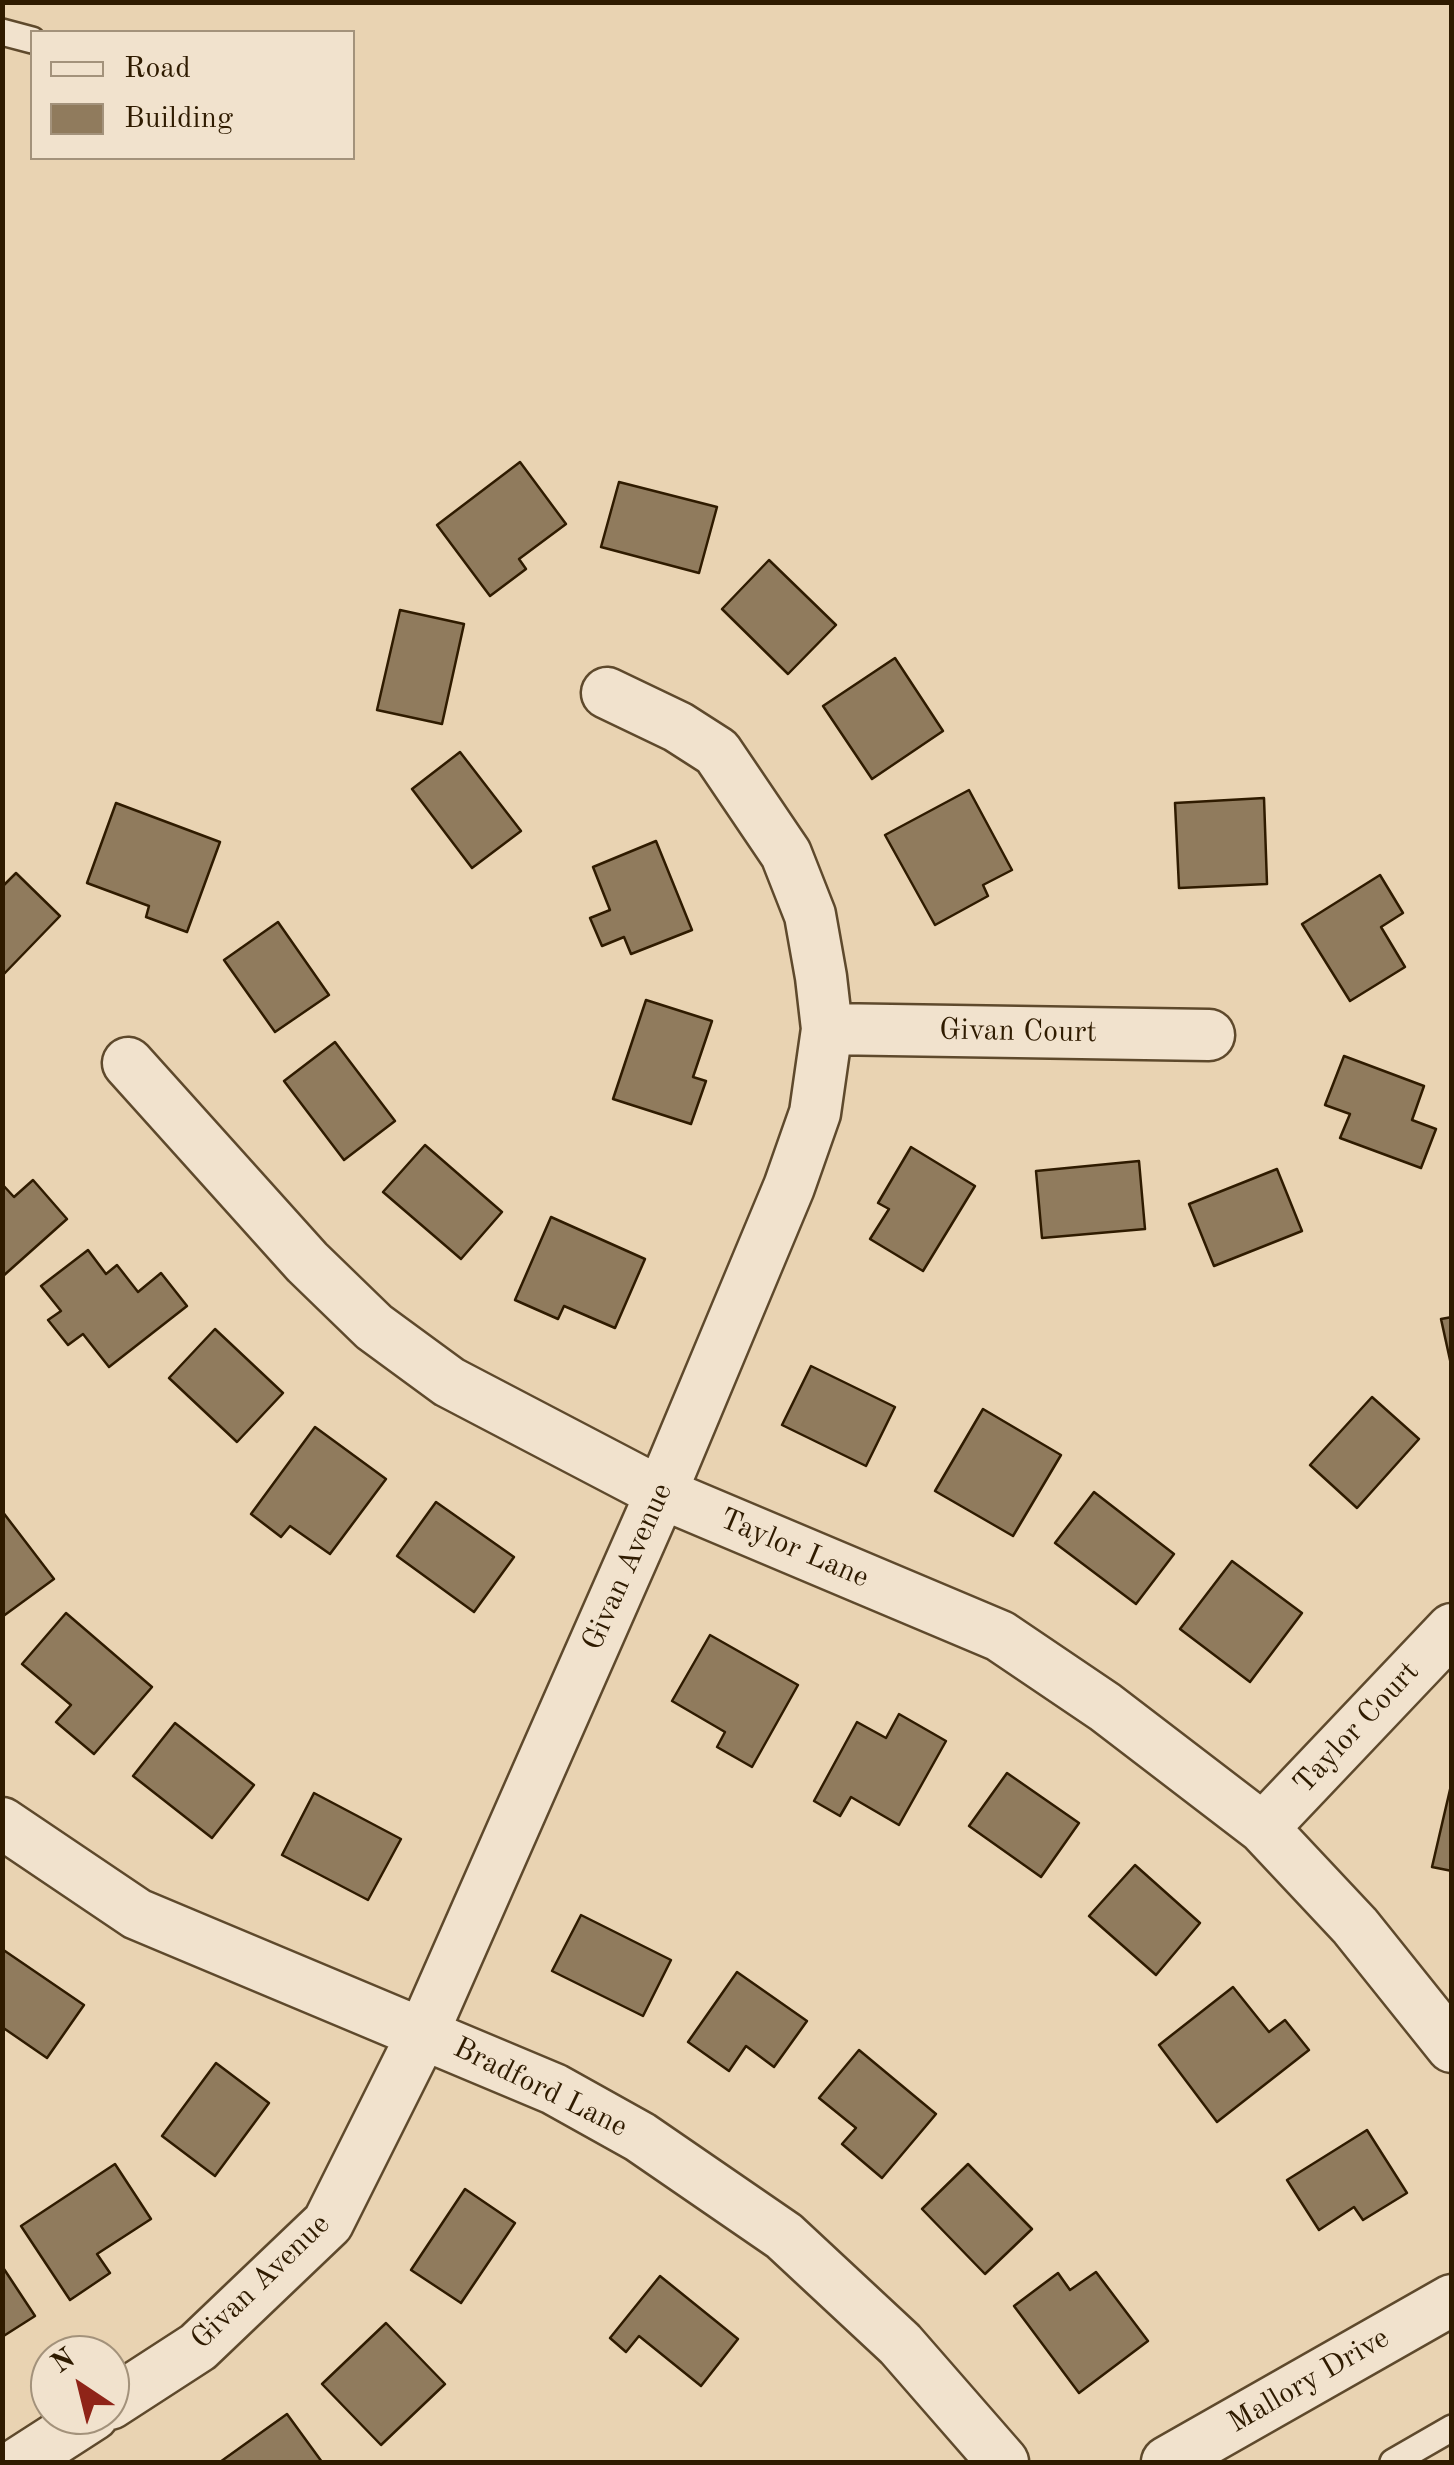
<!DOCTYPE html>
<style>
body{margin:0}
#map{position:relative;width:1454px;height:2465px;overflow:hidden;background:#e9d3b2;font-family:"Old Standard TT",serif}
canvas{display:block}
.frame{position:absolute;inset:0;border:5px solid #2f1b00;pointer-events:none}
.legend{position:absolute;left:30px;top:30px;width:325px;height:130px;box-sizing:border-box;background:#f1e2cd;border:2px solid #a3927b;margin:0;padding:12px 18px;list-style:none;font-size:30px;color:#2f1b00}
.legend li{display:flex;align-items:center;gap:20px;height:50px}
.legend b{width:50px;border:2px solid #a3927b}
.north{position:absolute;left:30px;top:2335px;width:100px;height:100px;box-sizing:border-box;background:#f1e2cd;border:2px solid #a3927b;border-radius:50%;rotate:325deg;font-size:28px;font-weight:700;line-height:40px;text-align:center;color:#2f1b00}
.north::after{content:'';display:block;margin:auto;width:35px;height:45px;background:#8f2418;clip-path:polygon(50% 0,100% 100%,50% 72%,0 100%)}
</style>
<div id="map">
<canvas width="1454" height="2465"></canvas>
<div class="frame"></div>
<ul class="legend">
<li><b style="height:12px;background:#f1e2cd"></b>Road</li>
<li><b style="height:28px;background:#907b5d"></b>Building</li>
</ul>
<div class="north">N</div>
</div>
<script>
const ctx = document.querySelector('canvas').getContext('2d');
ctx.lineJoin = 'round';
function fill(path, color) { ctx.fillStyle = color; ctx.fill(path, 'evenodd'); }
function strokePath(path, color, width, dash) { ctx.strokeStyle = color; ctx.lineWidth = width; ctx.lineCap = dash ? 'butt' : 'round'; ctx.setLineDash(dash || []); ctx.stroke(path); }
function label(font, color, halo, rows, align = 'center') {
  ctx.font = font + ' "Old Standard TT",serif'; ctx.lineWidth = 9; ctx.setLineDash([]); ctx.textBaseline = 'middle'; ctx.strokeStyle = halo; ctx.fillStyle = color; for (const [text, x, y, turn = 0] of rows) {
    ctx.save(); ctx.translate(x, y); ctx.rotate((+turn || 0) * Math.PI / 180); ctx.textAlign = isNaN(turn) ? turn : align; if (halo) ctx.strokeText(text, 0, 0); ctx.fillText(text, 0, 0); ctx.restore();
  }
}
const building = new Path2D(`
 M520 462 566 524 519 559 526 569 490 596 437 525Z
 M619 482 717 507 699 573 601 547Z
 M769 560 836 625 788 674 722 609Z
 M400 610 464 624 442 724 377 710Z
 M895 658 943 731 872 779 823 706Z
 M460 752 521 831 472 868 412 789Z
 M969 790 1012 870 983 885 988 896 935 925 885 835Z
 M1264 798 1267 884 1179 888 1175 803Z
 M116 803 220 842 187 932 146 917 149 906 87 883Z
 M656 841 692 930 631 954 624 937 602 946 590 918 610 910 593 867Z
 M16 873 60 916 2 976V887Z
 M1380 875 1403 913 1381 927 1405 967 1350 1001 1302 924Z
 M278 922 329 995 275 1032 224 960Z
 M646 1000 712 1021 693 1077 706 1081 691 1124 613 1099Z
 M335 1042 395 1121 344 1160 284 1081Z
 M1344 1056 1424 1086 1412 1120 1436 1129 1421 1168 1340 1138 1350 1114 1325 1105Z
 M425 1145 502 1212 461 1259 383 1192Z
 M911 1147 975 1186 923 1271 870 1239 889 1209 878 1203Z
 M1139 1161 1145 1229 1042 1238 1036 1171Z
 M1277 1169 1302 1231 1214 1266 1189 1204Z
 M33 1180 67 1219 2 1277V1184L14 1197Z
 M551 1217 645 1259 615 1328 564 1306 558 1319 515 1300Z
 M88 1250 106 1274 117 1265 138 1292 161 1273 187 1306 109 1367 83 1334 68 1345 48 1320 61 1311 41 1286Z
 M1452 1317V1369L1441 1319Z
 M215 1329 283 1393 237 1442 169 1378Z
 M811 1366 895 1407 866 1466 782 1425Z
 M1372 1397 1419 1439 1357 1508 1310 1465Z
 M983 1409 1061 1455 1013 1536 935 1491Z
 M315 1427 386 1479 330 1554 290 1526 281 1537 251 1514Z
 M1094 1492 1174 1554 1136 1604 1055 1543Z
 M436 1502 514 1557 474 1612 397 1556Z
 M2 1511 54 1579 2 1617Z
 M1232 1561 1302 1613 1250 1682 1180 1629Z
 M66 1613 152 1687 94 1754 56 1722 71 1705 22 1664Z
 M710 1635 798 1685 752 1767 717 1747 725 1732 672 1701Z
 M899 1714 946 1741 899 1825 851 1797 840 1816 814 1801 857 1722 886 1738Z
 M175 1723 254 1785 212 1838 133 1776Z
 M1007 1773 1079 1823 1041 1877 969 1826Z
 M1452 1781V1871L1432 1867Z
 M314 1793 401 1839 368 1900 282 1855Z
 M1135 1865 1200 1923 1156 1975 1089 1916Z
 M581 1915 671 1960 643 2016 552 1971Z
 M2 1949 84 2005 47 2058 2 2027Z
 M737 1972 807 2021 774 2067 746 2046 729 2071 688 2042Z
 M1233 1987 1269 2032 1285 2020 1309 2050 1217 2122 1159 2045Z
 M859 2050 936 2114 882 2178 842 2144 856 2128 819 2098Z
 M216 2063 269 2103 215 2176 162 2136Z
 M1367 2130 1407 2193 1363 2220 1354 2207 1319 2230 1287 2180Z
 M115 2164 151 2219 97 2254 110 2273 70 2300 21 2226Z
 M968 2164 1032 2229 985 2274 922 2209Z
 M465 2189 515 2223 461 2303 411 2270Z
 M2 2266 35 2316 2 2337Z
 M1096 2272 1148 2341 1079 2393 1014 2306 1058 2273 1070 2290Z
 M660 2276 738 2339 701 2386 639 2336 626 2352 610 2338Z
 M386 2323 445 2384 381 2445 322 2384Z
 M287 2414 322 2462H220Z`);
fill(building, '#907b5d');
strokePath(building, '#2f1b00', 2.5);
const lane = new Path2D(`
 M2 32 32 40
 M1393 2462 1452 2428`);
const street = new Path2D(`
 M827 1029 1209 1035
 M128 1063 307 1262 374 1327 449 1382 661 1493 1000 1636 1105 1707 1263 1828 1355 1926 1452 2047
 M2 1823 137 1914 554 2089 640 2137 784 2236 900 2344 1003 2462
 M1263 1828 1452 1629
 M110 2404 198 2347 328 2223 423 2033 661 1493 789 1187 815 1113 827 1029 821 977 810 915 786 854 717 752 678 727 607 693
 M20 2462 93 2415
 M1167 2462 1452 2300`);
strokePath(lane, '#5e492c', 30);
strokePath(street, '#5e492c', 55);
strokePath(lane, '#f1e2cd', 25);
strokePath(street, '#f1e2cd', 50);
label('30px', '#2f1b00', '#f1e2cd', [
 ["Givan Court",1018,1032,1],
 ["Taylor Lane",794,1549,23],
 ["Givan Avenue",628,1567,-66],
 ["Taylor Court",1357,1728,-47],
 ["Bradford Lane",540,2088,26],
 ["Givan Avenue",261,2282,-44],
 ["Mallory Drive",1309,2381,-30]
]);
</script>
